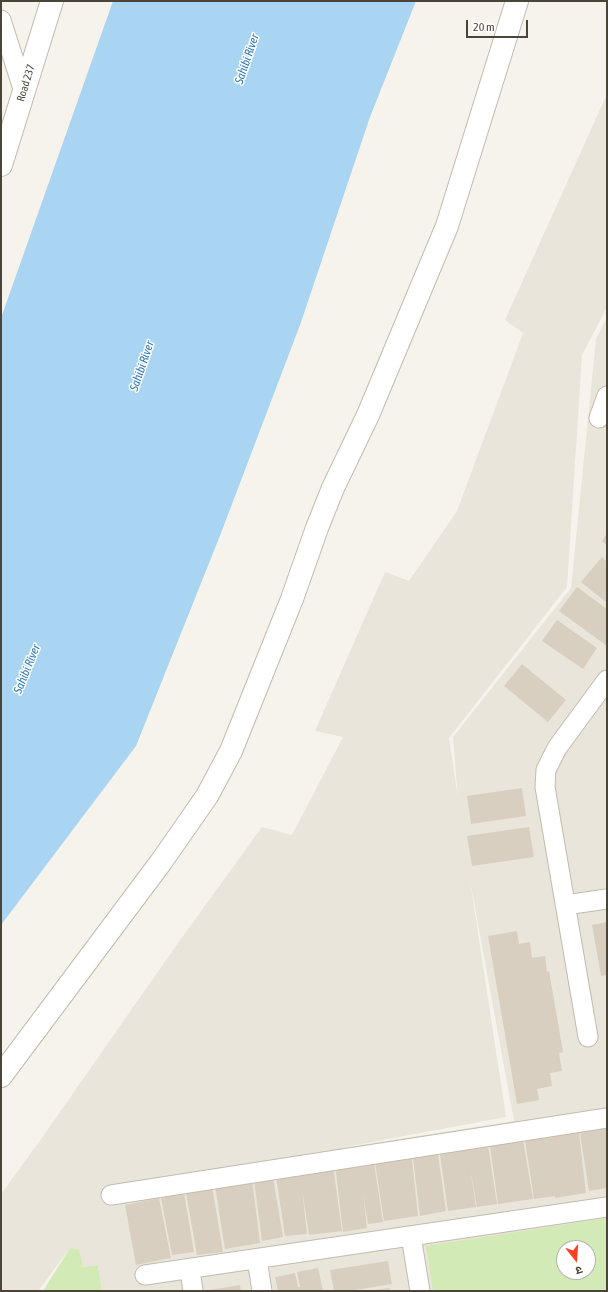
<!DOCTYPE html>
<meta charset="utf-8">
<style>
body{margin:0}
#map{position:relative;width:608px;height:1292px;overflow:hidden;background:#f6f3ec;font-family:"Asap Condensed","Noto Sans Devanagari",sans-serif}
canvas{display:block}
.frame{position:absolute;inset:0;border:2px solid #4b4439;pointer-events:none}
.north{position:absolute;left:556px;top:1240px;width:40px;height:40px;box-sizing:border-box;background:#fff;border:1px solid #b7b4b0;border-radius:50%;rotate:163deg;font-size:11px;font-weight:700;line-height:16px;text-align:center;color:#4b4439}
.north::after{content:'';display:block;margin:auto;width:14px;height:18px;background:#fc3f1d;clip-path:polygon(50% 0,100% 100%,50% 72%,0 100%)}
.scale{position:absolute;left:466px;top:20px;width:62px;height:18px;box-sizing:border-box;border:2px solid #4b4439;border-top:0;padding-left:5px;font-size:12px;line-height:14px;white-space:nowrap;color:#4b4439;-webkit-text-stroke:3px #fff;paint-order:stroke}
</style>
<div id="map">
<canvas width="608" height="1292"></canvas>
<div class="frame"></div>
<div class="north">उ</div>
<div class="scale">20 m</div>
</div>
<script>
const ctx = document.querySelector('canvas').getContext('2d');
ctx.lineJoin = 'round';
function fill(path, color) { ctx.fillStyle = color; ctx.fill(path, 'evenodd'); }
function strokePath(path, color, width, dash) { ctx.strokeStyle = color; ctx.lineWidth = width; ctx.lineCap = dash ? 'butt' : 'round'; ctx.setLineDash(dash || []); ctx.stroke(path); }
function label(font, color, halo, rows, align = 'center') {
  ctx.font = font + ' "Asap Condensed",sans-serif'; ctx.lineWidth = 3; ctx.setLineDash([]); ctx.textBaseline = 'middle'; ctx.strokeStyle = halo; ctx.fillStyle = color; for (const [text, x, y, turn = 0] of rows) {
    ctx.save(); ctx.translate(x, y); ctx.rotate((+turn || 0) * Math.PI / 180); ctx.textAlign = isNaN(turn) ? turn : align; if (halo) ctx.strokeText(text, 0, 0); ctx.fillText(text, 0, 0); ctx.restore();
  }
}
fill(new Path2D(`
 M607 94V307L582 355 567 587 449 738 458 798 453 737 571 588 596 339 607 317V1291H102L98 1265 83 1267 70 1248 38 1291H3L1 1290V1194L39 1142 178 943 262 827 292 835 343 737 315 731 385 572 409 581 457 511 523 333 505 320ZM470 880 514 1121 335 1149 506 1117ZM564 1248H588V1272H564Z`), '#eae5da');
fill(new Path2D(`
 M607 1218V1291H433L426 1246ZM564 1248H588V1272H564Z
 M70 1248 79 1250 83 1267 98 1265 102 1291H43Z`), '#d2eab5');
fill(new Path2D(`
 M113 1H416L370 117 300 325 221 533 136 746 1 925V318Z`), '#a9d4f2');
fill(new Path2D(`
 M607 533V545L602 541Z
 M602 557 607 562V603L581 582Z
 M577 587 607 609V646L559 611Z
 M557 620 597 648 583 669 542 641Z
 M522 664 566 700 548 722 504 686Z
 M522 788 526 816 471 824 467 796Z
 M529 827 534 857 472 866 467 836Z
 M607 922V975L601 976 592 925Z
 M517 931 519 944 530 942 532 958 545 956 547 972 549 971 563 1052 559 1053 562 1071 550 1073 552 1086 537 1089 539 1100 517 1104 488 936Z
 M607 1122V1188L589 1191 579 1127Z
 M578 1124 586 1193 555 1198V1196L534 1199 524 1134 545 1131 550 1161 545 1130Z
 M522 1134 533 1199 498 1204 489 1139Z
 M487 1139 497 1204 477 1207 470 1168 476 1207 448 1211 439 1148Z
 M437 1147 446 1211 420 1216 412 1150Z
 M411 1150 418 1216 384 1221 374 1156Z
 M373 1156 383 1222 368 1224 363 1193 367 1228 343 1232 335 1164Z
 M333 1165 342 1231 309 1235 302 1189 307 1234 285 1236 276 1177Z
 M273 1177 283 1237 262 1241 254 1180Z
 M252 1179 260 1243 225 1249 215 1186Z
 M212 1186 223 1252 197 1255 186 1193Z
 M184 1193 194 1252 172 1255 161 1198Z
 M159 1198 171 1258 136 1265 125 1205Z
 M388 1261 392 1284 349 1291H334L330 1270Z
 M318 1268 323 1291H278L275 1277 295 1273 298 1287H300L297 1272Z
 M240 1285 241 1291H210V1290Z
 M390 1288V1291H375V1290Z`), '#d8cfc1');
const minor = new Path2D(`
 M1 20 24 92
 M599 418 607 396
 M565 905 607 899
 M588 1037 545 787 546 770 557 748 607 680
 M111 1195 607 1118
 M411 1236 420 1291
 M257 1259 262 1291
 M190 1269 193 1291
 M145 1275 607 1207`);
const tertiary = new Path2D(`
 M1 165 52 1
 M1 1076 161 862 207 796 231 751 292 599 317 528 333 488 368 415 447 226 517 1`);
strokePath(minor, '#c2bbae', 21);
strokePath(tertiary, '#c2bbae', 24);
strokePath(minor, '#fff', 19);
strokePath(tertiary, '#fff', 22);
label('11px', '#4b4439', '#fff', [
 ["Road 237",26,83,-73]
]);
label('italic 12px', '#2e7ab2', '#fff', [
 ["Sahibi River",247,59,-71],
 ["Sahibi River",142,366,-71],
 ["Sahibi River",27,669,-68]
]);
</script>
